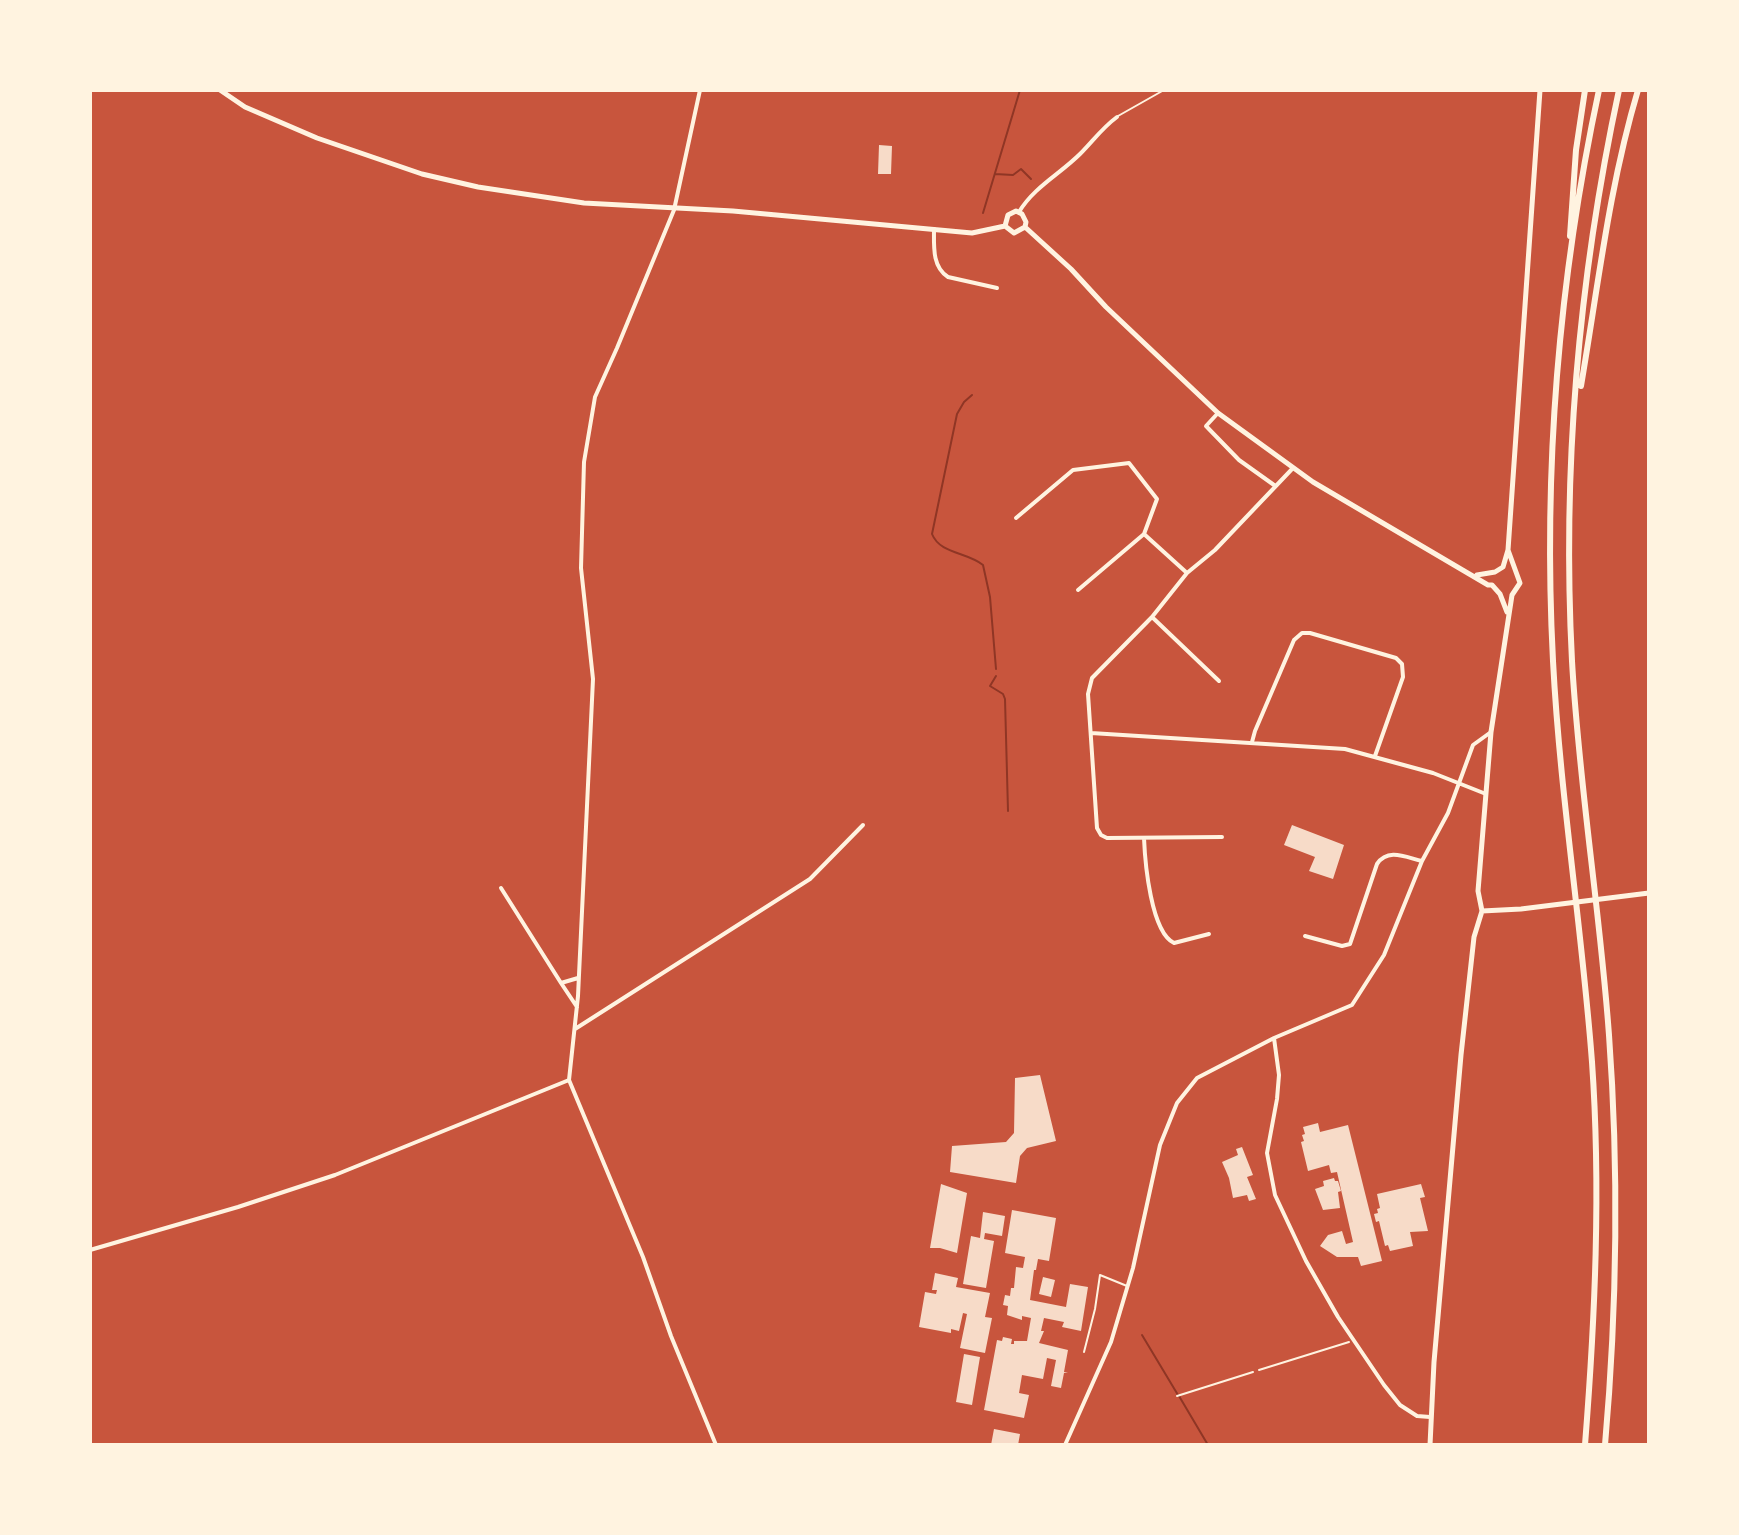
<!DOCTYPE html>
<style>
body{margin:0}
#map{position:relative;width:1739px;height:1535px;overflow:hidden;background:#c8553d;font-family:"Fira Sans Condensed",sans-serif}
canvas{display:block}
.frame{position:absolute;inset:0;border:92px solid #fff3e0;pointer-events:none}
</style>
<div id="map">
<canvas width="1739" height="1535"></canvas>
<div class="frame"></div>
</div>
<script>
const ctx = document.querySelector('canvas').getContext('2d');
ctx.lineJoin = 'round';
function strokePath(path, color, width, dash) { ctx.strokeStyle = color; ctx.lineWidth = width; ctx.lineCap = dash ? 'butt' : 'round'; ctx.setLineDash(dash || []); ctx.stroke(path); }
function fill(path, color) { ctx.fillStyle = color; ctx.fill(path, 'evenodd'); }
strokePath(new Path2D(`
 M995 174 1013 175 1021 169 1031 179
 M983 213 1020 90
 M972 395 964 402 957 414 932 534C940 554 967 552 983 565L990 597 996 669
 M996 676 990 686 1003 694 1005 699 1008 811
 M1142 1335 1178 1395
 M1179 1396 1208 1445`), '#8f3625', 2);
fill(new Path2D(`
 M879 145 892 146 891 174H878Z
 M1292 825 1344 845 1333 879 1309 871 1315 857 1284 845Z
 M1040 1075 1056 1141 1027 1148 1020 1156 1016 1183 950 1172 952 1146 1006 1142 1014 1133 1015 1078Z
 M1318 1123 1320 1132 1348 1125 1382 1261 1361 1266 1358 1257H1337L1320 1246 1328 1235 1342 1231 1346 1244 1353 1242 1337 1172 1331 1173 1329 1165 1308 1171 1301 1142 1304 1141 1302 1135 1305 1134 1303 1127Z
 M1242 1147 1253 1175 1247 1177 1256 1199 1249 1201 1247 1195 1233 1198 1229 1178 1222 1162 1238 1155 1236 1149Z
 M1334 1178 1335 1181H1338L1341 1191 1338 1192 1340 1208 1323 1210 1315 1189 1324 1186 1323 1181Z
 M941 1184 967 1193 957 1253 940 1248H930Z
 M1421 1184 1425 1197 1420 1198 1428 1231 1410 1232 1413 1246 1390 1251 1388 1245 1385 1246 1379 1221 1376 1222 1374 1214 1378 1213 1377 1209 1380 1208 1377 1194Z
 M1012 1210 1056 1218 1049 1261 1038 1259 1036 1270H1034L1030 1300 1066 1307 1070 1284 1088 1287 1081 1331 1062 1327 1064 1322 1044 1318 1041 1331H1044L1039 1343 1068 1350 1064 1372 1068 1373H1064L1061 1388 1051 1386 1056 1360 1047 1358 1043 1379 1022 1375 1019 1393 1029 1395 1024 1418 984 1410 997 1340 1002 1341 1003 1337 1012 1339 1011 1344H1014V1341H1027L1031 1318 1022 1316V1320L1007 1315 1008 1306 1003 1305 1005 1295 1010 1296 1011 1288H1014L1016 1267 1023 1268 1025 1257 1005 1253Z
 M983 1212 1005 1216 1002 1236 985 1233 984 1239 994 1241 986 1288 963 1284 971 1236 980 1238Z
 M935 1273 958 1278 956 1287 990 1293 985 1317 992 1318 985 1353 960 1348 967 1314 963 1313 959 1331 951 1329V1333L919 1327 925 1292 936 1294 937 1290H932Z
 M1043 1277 1055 1280 1051 1297 1039 1294Z
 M964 1354 980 1357 972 1405 956 1402Z
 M994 1429 1020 1434 1018 1445H991Z`), '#f7dbc8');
strokePath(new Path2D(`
 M1259 1370 1349 1342
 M1177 1396 1253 1372`), '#fff3e0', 2);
strokePath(new Path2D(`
 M1118 116 1164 90
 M1084 1352 1095 1309 1100 1275 1127 1286`), '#fff3e0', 2);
strokePath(new Path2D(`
 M700 90 674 210 617 348 595 397 584 462 581 568 593 679 578 996 569 1080 643 1257 671 1336 716 1445
 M1019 212C1034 187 1060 174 1080 154 1093 141 1102 128 1117 117
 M934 229C934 246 932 267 948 277L997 288
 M1218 413 1206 426 1239 460 1274 485
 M1016 518 1073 470 1129 463 1157 499 1144 534 1078 590
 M1144 534 1187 573
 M1152 617 1219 681
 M1091 733 1345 749 1433 773 1486 794
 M1252 742 1255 731 1294 640 1302 633H1310L1396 658 1402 664 1403 677 1375 756
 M1222 837 1107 838 1101 835 1097 828 1088 694 1092 678 1152 617 1187 573 1215 550 1293 468
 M1144 838C1145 863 1151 932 1174 943L1209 934
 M501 888 561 983 578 978
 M1305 936 1342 946 1350 944 1377 864C1388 848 1405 857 1422 861
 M561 983 577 1007
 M575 1029 810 879 863 825
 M1274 1038 1279 1075 1277 1099 1267 1153 1275 1195 1306 1261 1338 1317 1384 1385 1400 1405 1417 1416 1430 1417
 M90 1250 238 1207 335 1175 569 1080
 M1065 1445 1111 1342 1133 1268 1160 1145 1177 1103 1197 1078 1274 1038 1352 1005 1384 955 1422 861 1448 813 1473 745 1491 732`), '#fff3e0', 4);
strokePath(new Path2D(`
 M220 90 245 107 317 138 422 174 478 187 584 203 733 211 972 233 1005 226
 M1005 226 1008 215 1016 211 1022 214 1026 222 1025 227 1071 269 1106 307 1218 413 1313 482 1488 585H1492L1500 594 1507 612
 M1005 226 1014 233 1025 227
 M1477 575 1495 572 1503 567 1508 550 1540 90
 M1482 911 1521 909 1649 893
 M1430 1445 1434 1362 1461 1055 1474 937 1482 911 1478 891 1491 732 1512 595 1520 583 1508 550`), '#fff3e0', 5);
strokePath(new Path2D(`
 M1570 236 1576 150 1585 90
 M1581 386C1598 287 1609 187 1638 90
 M1585 1445C1595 1318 1601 1190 1592 1062 1582 928 1560 795 1553 661 1543 470 1559 277 1599 90
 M1605 1445C1617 1309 1619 1172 1609 1035 1600 910 1579 786 1572 661 1562 471 1579 276 1619 90`), '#fff3e0', 6);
</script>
